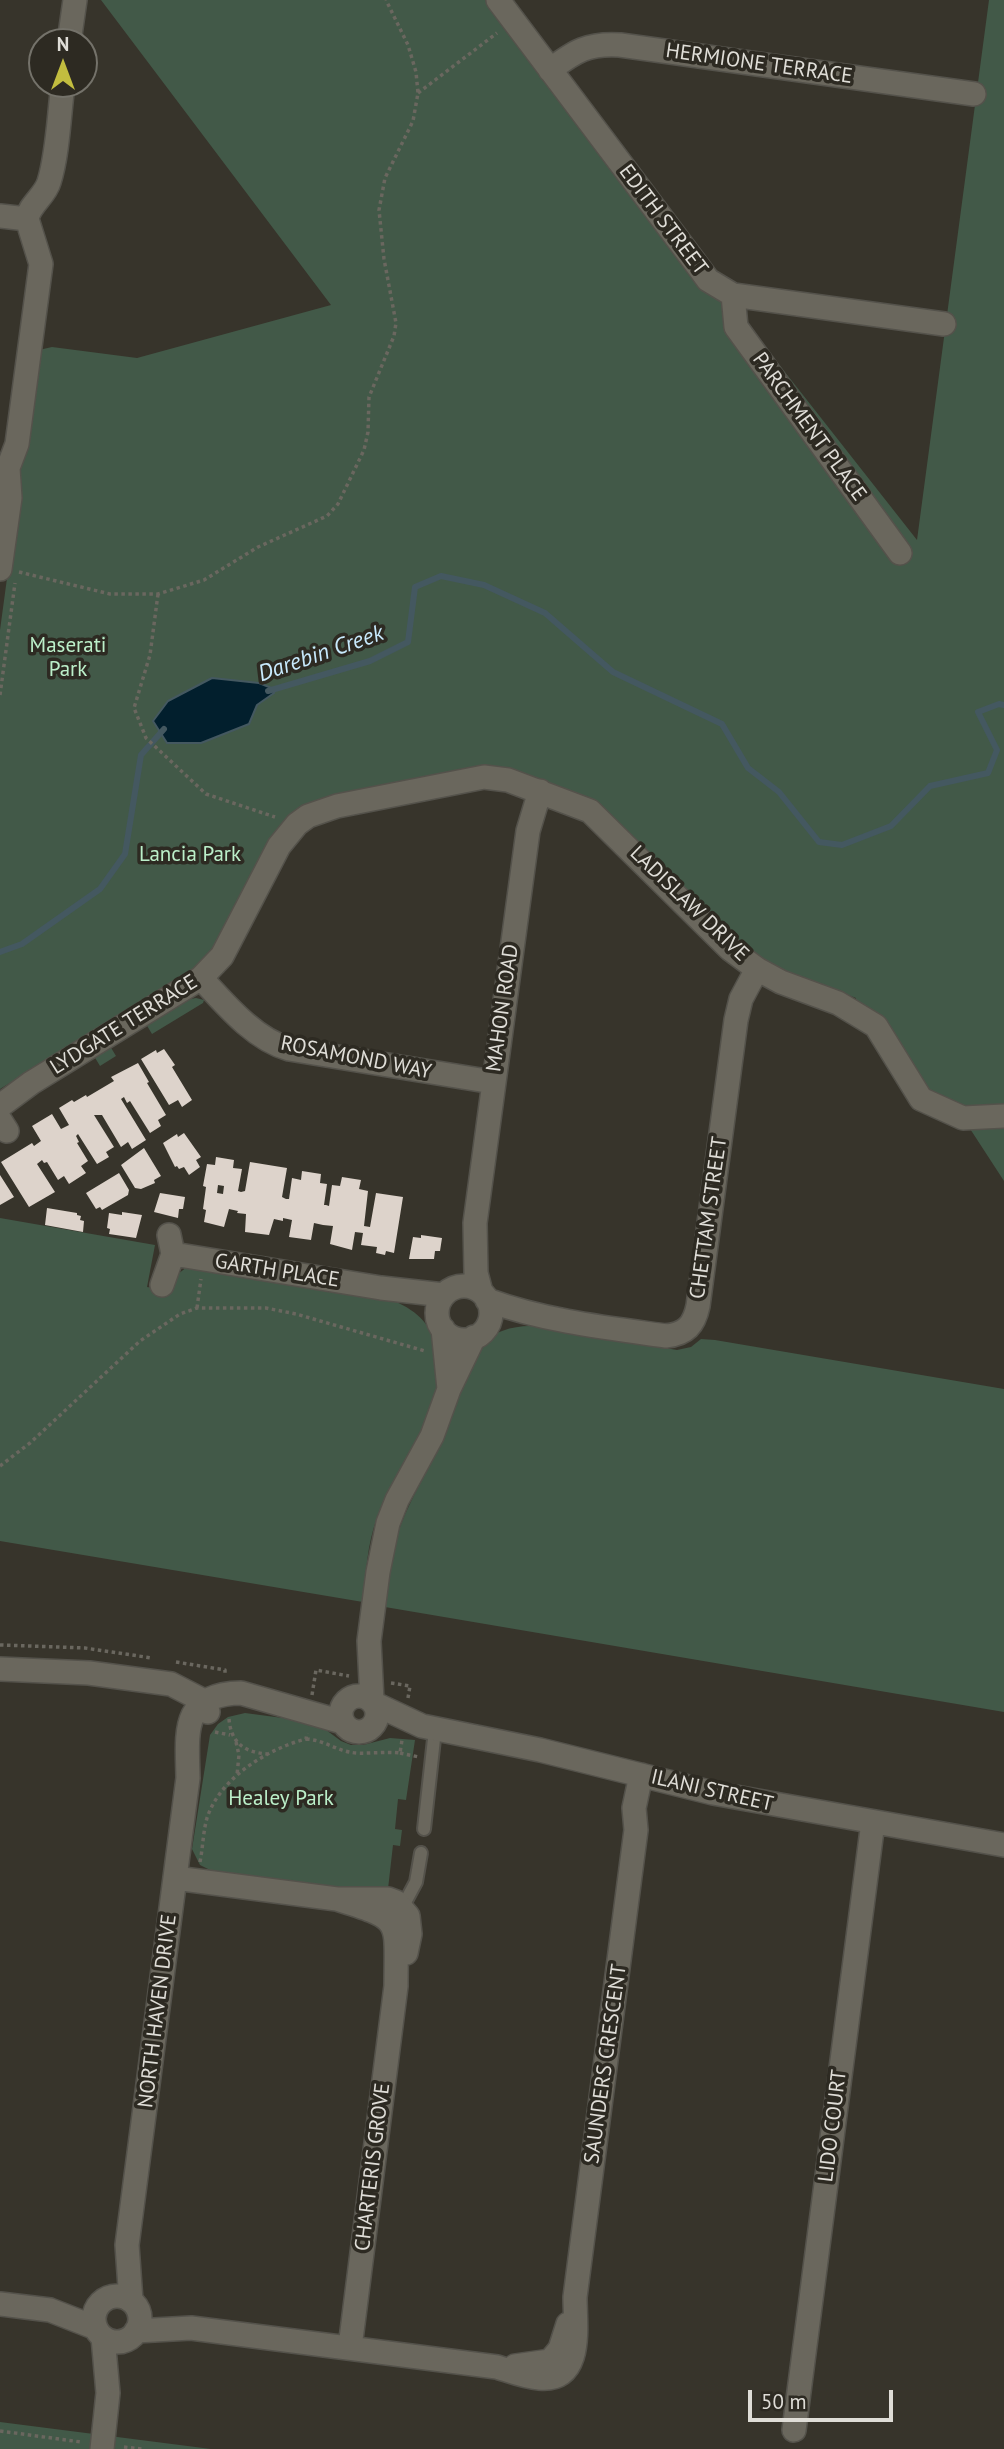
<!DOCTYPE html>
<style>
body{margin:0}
#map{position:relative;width:1004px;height:2449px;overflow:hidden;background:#37342b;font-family:"PT Sans",sans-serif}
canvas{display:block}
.north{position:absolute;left:28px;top:28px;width:70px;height:70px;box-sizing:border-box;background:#2d2a22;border:2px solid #74726a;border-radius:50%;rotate:0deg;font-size:19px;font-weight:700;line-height:28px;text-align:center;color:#dfddd7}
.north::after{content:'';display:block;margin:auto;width:24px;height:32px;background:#c2bd3f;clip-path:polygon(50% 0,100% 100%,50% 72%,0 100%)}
.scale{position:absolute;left:748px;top:2390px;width:145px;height:32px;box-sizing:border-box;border:4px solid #dfddd7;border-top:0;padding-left:9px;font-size:21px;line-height:24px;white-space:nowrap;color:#dfddd7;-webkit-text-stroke:5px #2d2a22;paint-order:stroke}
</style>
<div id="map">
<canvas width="1004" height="2449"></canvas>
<div class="north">N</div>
<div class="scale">50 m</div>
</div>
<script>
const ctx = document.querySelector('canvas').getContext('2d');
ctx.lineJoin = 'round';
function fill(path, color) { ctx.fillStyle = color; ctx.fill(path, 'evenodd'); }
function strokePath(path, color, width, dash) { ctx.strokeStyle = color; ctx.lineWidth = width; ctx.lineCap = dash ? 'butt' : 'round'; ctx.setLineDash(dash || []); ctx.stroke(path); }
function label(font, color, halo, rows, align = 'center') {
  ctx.font = font + ' "PT Sans",sans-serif'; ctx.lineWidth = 7; ctx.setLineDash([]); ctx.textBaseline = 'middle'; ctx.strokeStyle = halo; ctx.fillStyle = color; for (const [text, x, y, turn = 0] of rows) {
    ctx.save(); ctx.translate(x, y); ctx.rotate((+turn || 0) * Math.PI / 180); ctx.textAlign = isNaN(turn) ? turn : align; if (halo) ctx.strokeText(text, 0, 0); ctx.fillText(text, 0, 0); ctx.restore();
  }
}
fill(new Path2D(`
 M101 0H485L700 286 719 300 740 307 744 320 917 540 989 0H1004V1181L963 1118 921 1099 854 1012 856 998 773 966 739 943 598 803 520 772 504 767H489L333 796C310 803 294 810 278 828L207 959 181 978 0 1089V630L18 497 15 479 39 350 52 347 137 358 331 305Z
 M196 998 204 1000 203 1003 152 1034 146 1024 185 1000Z
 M110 1046 116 1056 100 1066 94 1056Z
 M0 1218 155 1245 147 1287 170 1291 174 1277 187 1267 387 1298C410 1307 429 1319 435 1344 437 1352 442 1362 441 1370 437 1425 395 1468 377 1518 367 1544 366 1574 363 1602L0 1541Z
 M534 1326 677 1350 691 1347 701 1339 715 1340 1004 1389V1712L385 1607C389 1580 390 1553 400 1527 413 1492 435 1460 448 1425 457 1401 462 1364 480 1345 493 1331 515 1325 534 1326Z
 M245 1713 298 1720 318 1724 341 1741 351 1745H363L390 1738 415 1740 406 1800 398 1799 395 1829 402 1830 400 1846 393 1845 388 1889H348L214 1872 200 1865 192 1849 210 1735 218 1724 228 1717Z
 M0 2422 211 2449H0Z`), '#425948');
const water = new Path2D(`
 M212 678 259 683 274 689V693L257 705 249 724 201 743H167L153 721 168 701Z`);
fill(water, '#021f2d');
strokePath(water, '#445860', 2);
strokePath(new Path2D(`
 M268 691 370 661 408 642 415 587 441 576 484 585 545 613 613 672 722 724 748 768 779 792 819 842 842 845 891 826 930 786 988 773 997 750 978 712 999 704 1004 705
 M0 952 22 944 100 889 125 854 141 755 164 729`), '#445860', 6);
fill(new Path2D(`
 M164 1049 175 1065 172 1067 192 1100 182 1107 178 1100 169 1105 141 1059 156 1050 157 1053Z
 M138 1063 149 1082 147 1083 166 1115 158 1120 161 1126 150 1133 130 1101 127 1103 124 1097 121 1099 146 1140 132 1149 128 1142 121 1147 102 1115H94L114 1147 106 1152 109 1157 97 1164 78 1134 76 1136 79 1142 77 1143 88 1161 81 1166 86 1173 69 1184 64 1176 58 1180 47 1162 44 1163 42 1160 37 1164 55 1192 29 1207 1 1162 32 1143 34 1146 41 1141 32 1126 52 1114 61 1129 69 1125 59 1108 72 1100 74 1102 86 1095 87 1097 114 1081 111 1077Z
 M184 1133 201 1157 196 1160 200 1167 189 1175 184 1167 179 1169 177 1166 175 1167 163 1143 177 1134 178 1137Z
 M144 1148 161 1176 154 1180 155 1183 141 1189 135 1188 121 1165Z
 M216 1157 234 1160 233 1168 242 1169 238 1191 241 1192 245 1191 250 1162 287 1168 282 1197 286 1199H289L292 1178 301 1180 302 1171 321 1174 320 1183 327 1184 324 1205H326L329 1206 332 1185 340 1186 342 1177 361 1180 359 1189 368 1191 364 1226 370 1227 376 1193 403 1197 394 1253 386 1251 385 1255 376 1253 377 1247 361 1245 363 1233 355 1232 352 1250 330 1244 333 1226 323 1225 314 1223 311 1240 289 1237 292 1220 283 1218V1221L274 1219 269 1235 245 1232 246 1214 237 1213 238 1211 229 1209 224 1227 204 1222 206 1210 203 1209 206 1187 203 1186 207 1164 215 1165ZM218 1185 224 1186 223 1194 217 1193Z
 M119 1173 129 1190 128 1195 102 1210 100 1207 96 1209 86 1193Z
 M0 1175 14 1197 0 1205Z
 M160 1193 185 1197 183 1209H179L178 1218 154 1212Z
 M47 1208 77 1213V1215L81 1216 80 1220 84 1221 83 1232 45 1225Z
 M122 1212 142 1215 136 1238 109 1234 110 1229 107 1228 109 1213 122 1215Z
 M421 1235 442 1238 440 1251H435L434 1259H409L413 1237 421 1238Z`), '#ddd3cb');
const service = new Path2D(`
 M424 1829 435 1730
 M402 1908 416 1882 421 1853`);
const minor = new Path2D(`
 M498 0 700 269 708 280 733 295 944 324
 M69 42 75 0
 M550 70C575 51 588 43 620 45L974 94
 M0 216 27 219
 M733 295 736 327 900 553
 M0 569 10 498 8 468 17 444 41 264 27 219C29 205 45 196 49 182 58 153 59 115 63 84
 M201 978C225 1004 254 1039 289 1049L493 1082
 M0 1106 31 1083 201 978 222 956 279 846 297 824 308 816 337 806 484 777 508 780 590 811 730 949 757 969 781 982 838 1003 876 1026 921 1099 963 1118 1004 1116
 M0 1120 7 1131
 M173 1254 381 1288 444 1295
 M162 1285 173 1254 169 1235
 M437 1313a27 27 0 1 1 54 0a27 27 0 1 1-54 0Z
 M481 1292 476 1273 475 1223 528 831 540 791
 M487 1300C544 1321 607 1328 666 1336 686 1334 694 1325 698 1306L736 1020 741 999 757 969
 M443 1329 449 1389
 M0 1669 89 1673 171 1684 204 1701 208 1712
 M341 1714a18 18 0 1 1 36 0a18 18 0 1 1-36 0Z
 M372 1701 369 1641 378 1572 388 1523 397 1500 432 1436 449 1389 474 1337
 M375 1704 422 1726 540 1750 713 1793 1004 1845
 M175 1878 337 1899H388L396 1902 408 1916 410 1934 406 1953
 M337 1899C404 1920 396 1918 396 1986L350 2347
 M94 2319a23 23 0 1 1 46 0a23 23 0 1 1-46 0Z
 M131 2301 127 2245 188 1778C187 1731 181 1694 241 1693L342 1722
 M0 2304 50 2310 96 2328
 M136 2331 191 2328 497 2367C510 2371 525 2377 539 2378 584 2383 575 2326 575 2297L636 1830 634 1808 641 1775
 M515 2366 550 2361 560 2349 568 2324
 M794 2430 873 1822
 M102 2449 108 2393 103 2337`);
strokePath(service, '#54524b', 16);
strokePath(minor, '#54524b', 26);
strokePath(new Path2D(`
 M418 93 497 33
 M19 572 110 594H158L204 580 258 547 327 516 338 504 364 450 368 432 369 397 394 336 396 323 384 259 379 210 385 178 413 121 418 93 416 72 408 45 386 0
 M158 594 150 655 134 708 146 738 206 794 275 817
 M0 695 15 583
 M197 1308 201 1279
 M0 1466 30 1443 140 1341 180 1314 197 1308H266L296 1314 425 1351
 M0 1645 85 1648 152 1658
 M176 1662 225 1670V1673
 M391 1683 410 1686 408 1698
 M312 1695 316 1670 349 1676
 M229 1719C231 1742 243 1752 267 1754
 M215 1732 230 1735
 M306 1739C323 1740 334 1749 349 1752 363 1755 383 1751 400 1753L402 1740
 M236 1742 239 1755 237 1775
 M400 1753 419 1757
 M200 1862C203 1847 203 1832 207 1818 220 1778 267 1749 306 1739L307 1733
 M0 2431 81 2442
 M124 2447 142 2449`), '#6a675f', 3.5, [3.5, 3.5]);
strokePath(service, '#6a675d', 12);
strokePath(minor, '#6a675d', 23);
label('21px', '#dfddd7', '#2d2a22', [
 ["HERMIONE TERRACE",759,64,8],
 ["EDITH STREET",663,220,53],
 ["PARCHMENT PLACE",809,427,54],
 ["LADISLAW DRIVE",689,904,44],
 ["MAHON ROAD",503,1008,-82],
 ["LYDGATE TERRACE",124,1025,-32],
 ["ROSAMOND WAY",356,1058,11],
 ["CHETTAM STREET",709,1218,-82],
 ["GARTH PLACE",277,1271,9],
 ["ILANI STREET",712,1791,13],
 ["NORTH HAVEN DRIVE",158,2011,-83],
 ["SAUNDERS CRESCENT",606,2064,-82],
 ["LIDO COURT",833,2126,-83],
 ["CHARTERIS GROVE",373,2167,-83]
]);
label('21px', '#bbefc9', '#2d2a22', [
 ["Maserati",68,646],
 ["Park",68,670],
 ["Lancia Park",190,855],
 ["Healey Park",281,1799]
]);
label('italic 23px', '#c8eafd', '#2d2a22', [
 ["Darebin Creek",321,654,-19]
]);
</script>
